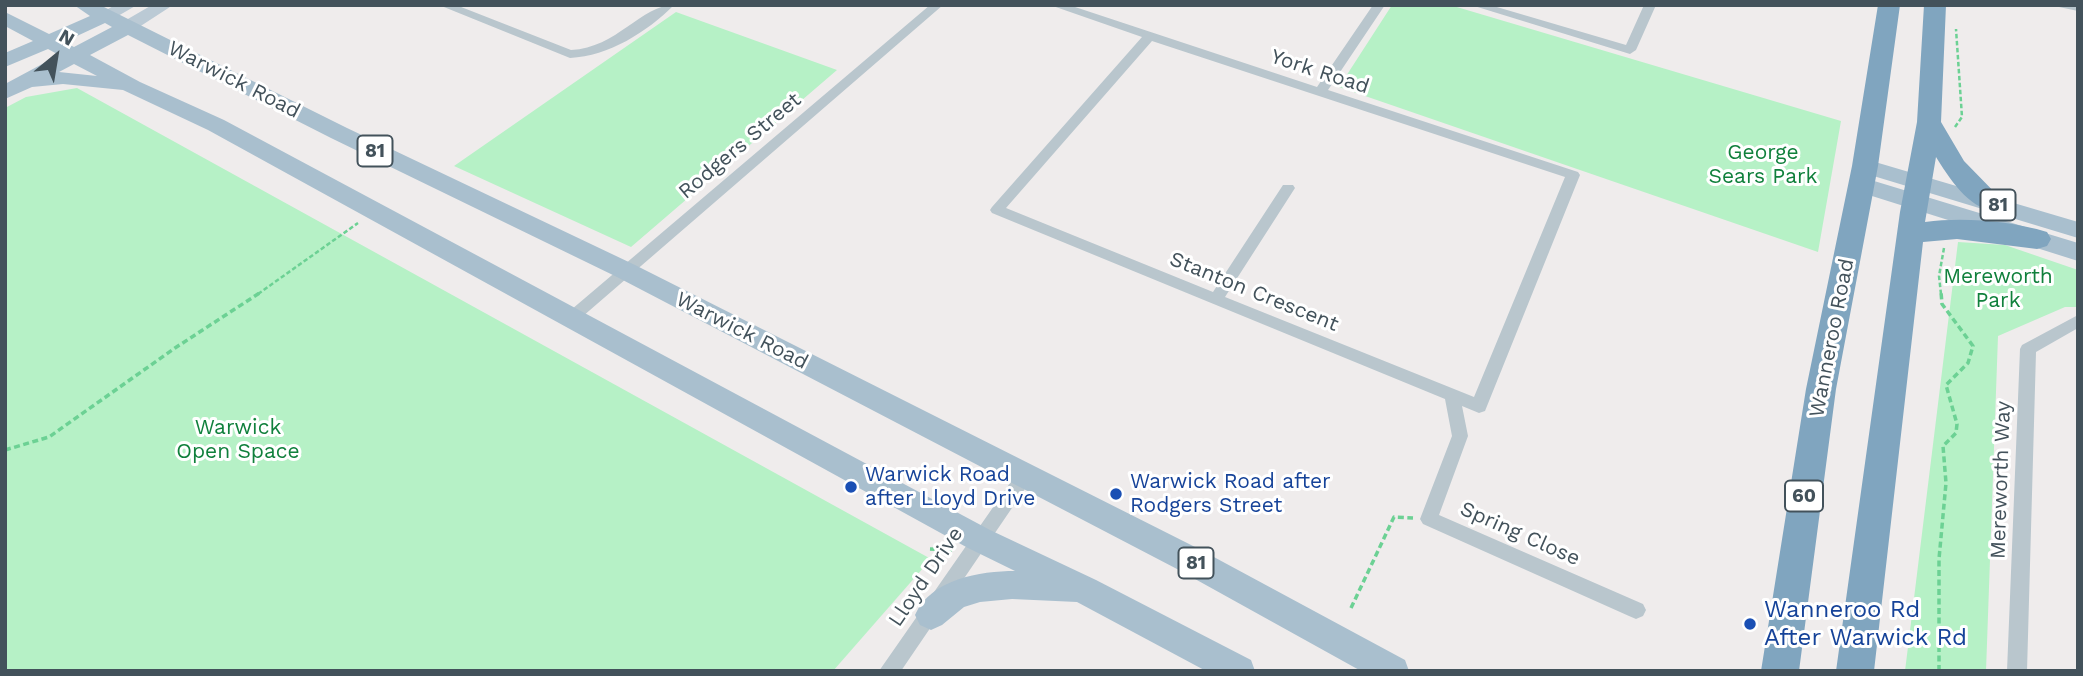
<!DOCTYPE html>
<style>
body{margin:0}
#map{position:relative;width:2083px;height:676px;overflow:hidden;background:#efecec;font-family:"Work Sans",sans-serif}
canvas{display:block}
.frame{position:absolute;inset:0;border:7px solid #43525b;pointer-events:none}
.north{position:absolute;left:21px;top:21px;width:70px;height:70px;-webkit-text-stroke:5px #fff;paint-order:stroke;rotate:30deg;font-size:19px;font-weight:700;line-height:28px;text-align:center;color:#43525b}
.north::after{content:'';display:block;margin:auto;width:24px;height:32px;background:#43525b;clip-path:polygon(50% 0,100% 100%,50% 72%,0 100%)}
</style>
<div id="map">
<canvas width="2083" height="676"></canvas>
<div class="frame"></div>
<div class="north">N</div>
</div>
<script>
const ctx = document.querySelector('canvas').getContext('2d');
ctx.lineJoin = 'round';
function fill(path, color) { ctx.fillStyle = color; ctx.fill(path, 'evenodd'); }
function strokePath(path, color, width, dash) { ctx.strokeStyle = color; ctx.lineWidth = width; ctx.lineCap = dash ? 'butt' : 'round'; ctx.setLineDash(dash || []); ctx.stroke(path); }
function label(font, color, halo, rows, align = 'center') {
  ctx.font = font + ' "Work Sans",sans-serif'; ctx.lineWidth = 6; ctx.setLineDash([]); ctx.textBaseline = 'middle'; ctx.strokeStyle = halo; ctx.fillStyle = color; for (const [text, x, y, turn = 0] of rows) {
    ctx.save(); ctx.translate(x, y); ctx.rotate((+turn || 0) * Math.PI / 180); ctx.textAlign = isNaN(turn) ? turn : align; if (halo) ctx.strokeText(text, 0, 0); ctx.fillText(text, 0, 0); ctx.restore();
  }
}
fill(new Path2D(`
 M1392 5H1450L1841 121 1818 252 1339 87Z
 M676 12 837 70 631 247 454 166Z
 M77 88 931 559 833 671H5V108L26 97Z
 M1958 242 2005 245 2078 270V307H2065L1998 336 1986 671H1905Z`), '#b6f1c6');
strokePath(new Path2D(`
 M1955 127 1962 117 1956 29
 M258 294 358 223
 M1941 294 1939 276 1944 248`), '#6cd194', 2.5, [4.5, 2.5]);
strokePath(new Path2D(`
 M5 450 49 437 175 348 261 292
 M930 549 952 550
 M1351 608 1394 517 1413 518
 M1939 671V559L1946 483 1943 446 1956 433 1957 424 1946 385 1968 363 1973 346 1942 304 1941 292`), '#6cd194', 3.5, [6, 3.5]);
fill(new Path2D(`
 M439 5H456L571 50C617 48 641 5 674 5 647 32 609 56 570 58Z
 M930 5H943L575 323H565L562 319 565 315Z
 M1050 5H1069L1317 87 1373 5H1385L1328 90 1578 172 1580 175 1487 406 1485 411 1479 413 1462 406 1468 436 1439 515 1643 604 1646 610 1643 616 1636 619 1629 616 1423 524 1420 519 1452 436 1445 399 992 213 990 210 992 207 1142 37ZM1152 41 1565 177 1474 397 1225 297 1295 188 1293 185H1283L1213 292 1006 208Z
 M1471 5H1490L1626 45 1644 5H1656L1636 50 1630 54Z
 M2057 5H2078V11L2059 7Z
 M2078 315V328L2036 352 2027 671H2007L2020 349 2022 345Z
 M1025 468 1031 470 1034 475 1031 480 901 671H879L1019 470Z`), '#b9c6cd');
fill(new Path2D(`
 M115 5H137L111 20H99L96 16Z
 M152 5H173L133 31H121L118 27 121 23Z`), '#bbcad5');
fill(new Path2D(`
 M74 5H100L347 128 635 265 1199 549 1405 660 1409 671H1361L1177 569 617 277 331 138 128 35 90 55 140 82 224 120 990 530 1096 580 1251 660 1255 671H1206L1077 602 1012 599 980 602 964 607 942 625 931 630 920 625 915 615C931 579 980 571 1015 571L968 548 208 130 123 90 63 84 32 87 5 99V84L59 55 48 49 5 67V53L33 41 5 26V12L49 34 90 16ZM105 23 112 27 74 47 64 42ZM74 64 97 76 59 72Z
 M1865 159 2078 222V238L1857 171 1854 166 1857 161Z
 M1861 177 2078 243V261L1853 190 1849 185 1853 180Z`), '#a9bfce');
fill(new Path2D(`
 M1878 5H1900L1878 166 1836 389 1799 671H1761L1806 389 1852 166Z
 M1924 5H1946L1941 122 1964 161 2005 203 2001 209C1974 217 1949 178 1936 157L1925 222C1964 217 2009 221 2047 232L2051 239 2047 246 2037 249 1957 239 1923 242 1874 671H1836L1900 212 1917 122Z`), '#80a5bf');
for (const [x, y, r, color] of [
 [851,487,7,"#1a4fb4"],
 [1116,494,7,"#1a4fb4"],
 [1750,624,7,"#1a4fb4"]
]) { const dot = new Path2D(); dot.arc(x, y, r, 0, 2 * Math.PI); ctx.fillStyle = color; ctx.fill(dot); strokePath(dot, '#fff', 2.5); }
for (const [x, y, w] of [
 [375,151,35],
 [1998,205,35],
 [1804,496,38],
 [1196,563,35]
]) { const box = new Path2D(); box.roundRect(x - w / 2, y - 15.5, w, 31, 5); ctx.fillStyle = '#fff'; ctx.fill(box); strokePath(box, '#43525b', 2); }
label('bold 19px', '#43525b', null, [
 ["81",375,151],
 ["81",1998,205],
 ["60",1804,496],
 ["81",1196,563]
]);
label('21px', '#43525b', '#fff', [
 ["York Road",1320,72,18],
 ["Warwick Road",234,80,27],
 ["Rodgers Street",740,146,-40],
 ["Stanton Crescent",1254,292,22],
 ["Warwick Road",742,331,27],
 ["Wanneroo Road",1832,338,-79],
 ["Mereworth Way",2001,480,-88],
 ["Spring Close",1520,534,24],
 ["Lloyd Drive",926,577,-56]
]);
label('21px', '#10803c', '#fff', [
 ["George",1763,153],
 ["Sears Park",1763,177],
 ["Mereworth",1998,277],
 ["Park",1998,301],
 ["Warwick",238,428],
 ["Open Space",238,452]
]);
label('21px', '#164399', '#fff', [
 ["Warwick Road",865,475],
 ["after Lloyd Drive",865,499],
 ["Warwick Road after",1130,482],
 ["Rodgers Street",1130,506]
], 'left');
label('24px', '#164399', '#fff', [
 ["Wanneroo Rd",1764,610],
 ["After Warwick Rd",1764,638]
], 'left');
</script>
